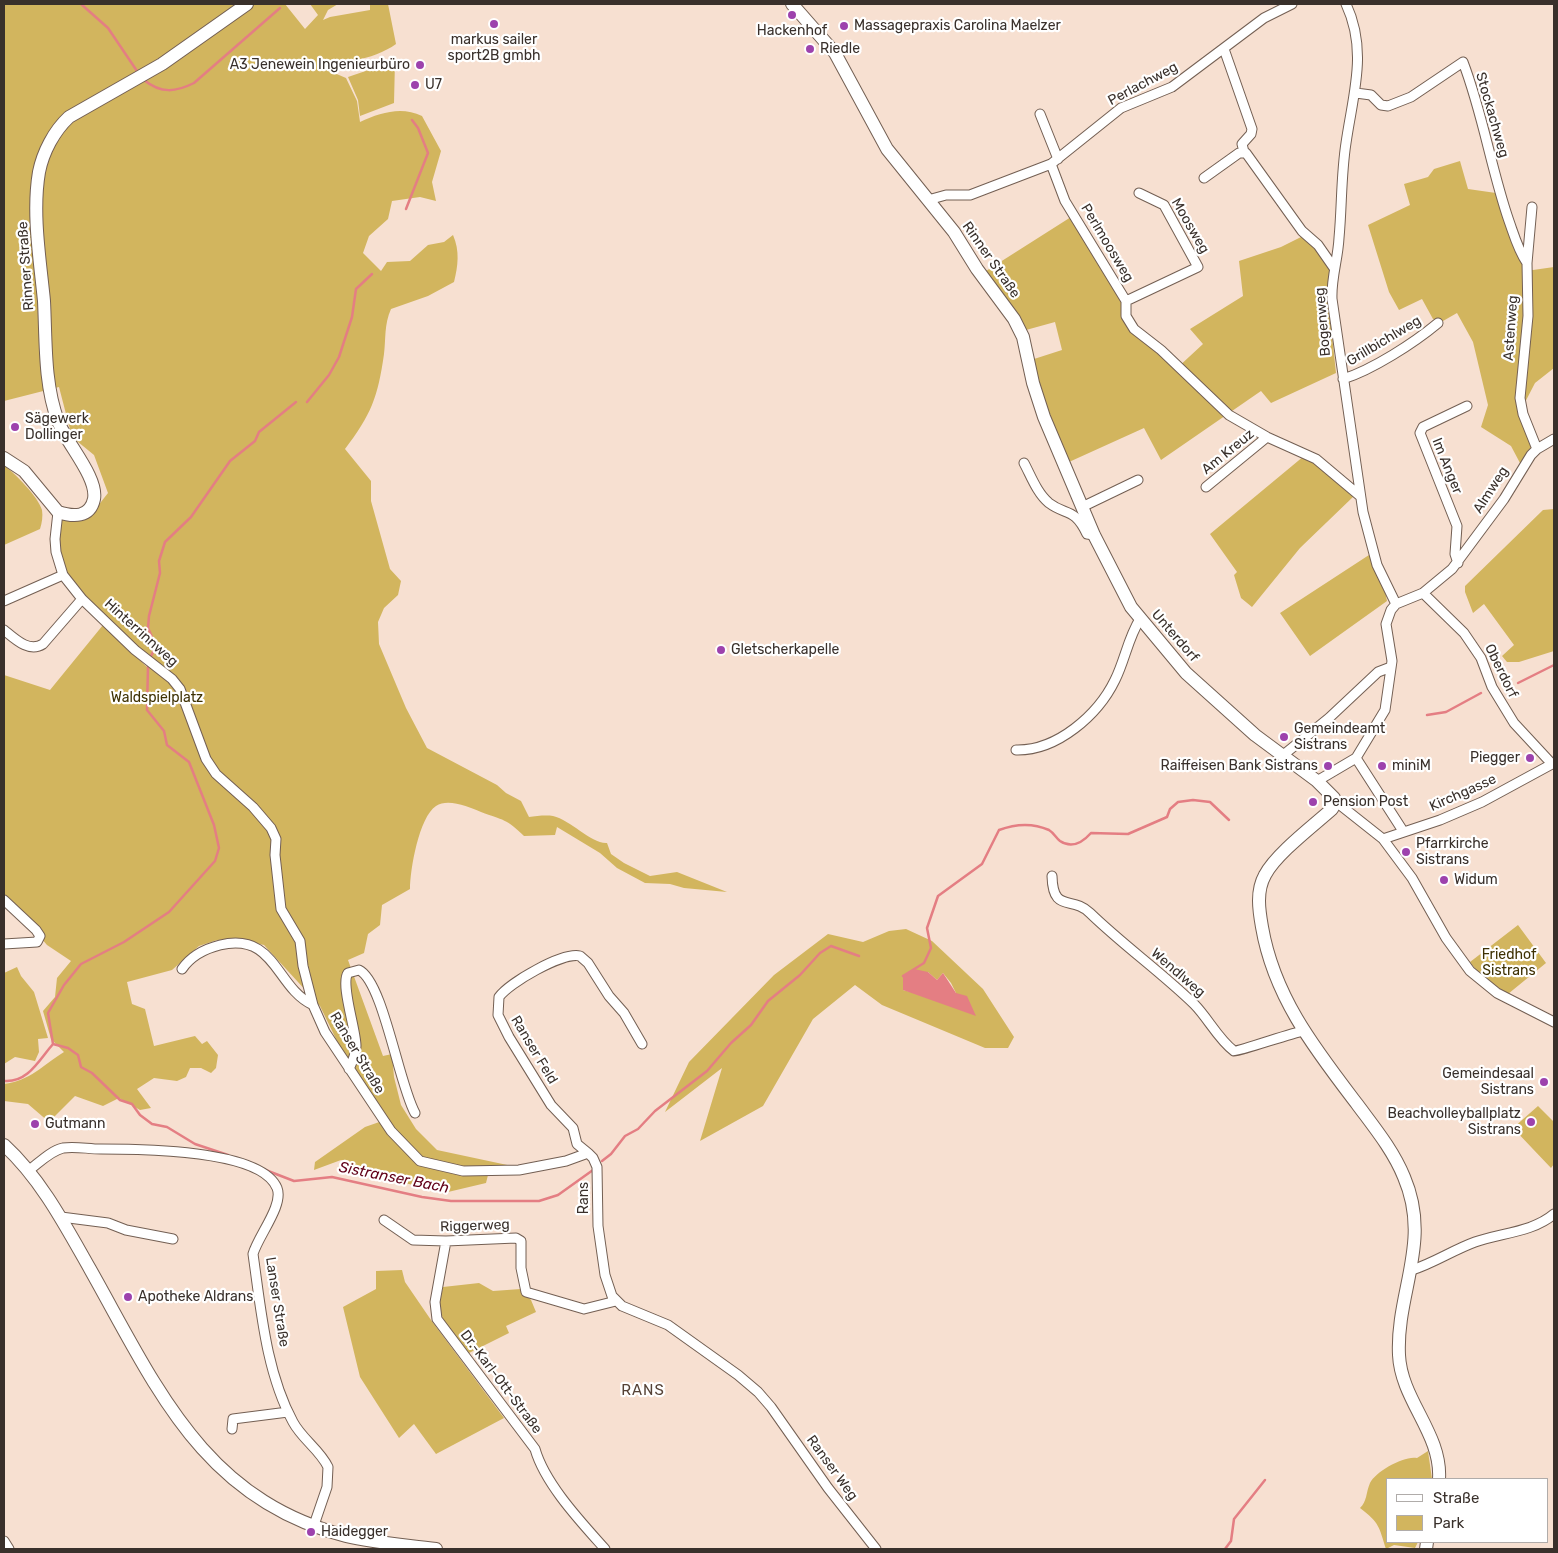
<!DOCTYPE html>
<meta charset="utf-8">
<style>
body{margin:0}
#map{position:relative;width:1558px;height:1553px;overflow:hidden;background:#f7e0d1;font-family:Rubik,sans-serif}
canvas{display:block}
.frame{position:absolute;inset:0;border:5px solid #39302b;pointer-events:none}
.legend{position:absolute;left:1386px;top:1478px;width:162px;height:65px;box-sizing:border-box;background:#fff;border:1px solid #b0acaa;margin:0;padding:6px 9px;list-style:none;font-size:15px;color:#39302b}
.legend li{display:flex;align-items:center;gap:10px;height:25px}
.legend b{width:25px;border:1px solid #b0acaa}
</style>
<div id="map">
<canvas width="1558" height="1553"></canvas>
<div class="frame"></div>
<ul class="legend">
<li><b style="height:6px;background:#fff"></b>Straße</li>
<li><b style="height:14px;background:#d2b55e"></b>Park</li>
</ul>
</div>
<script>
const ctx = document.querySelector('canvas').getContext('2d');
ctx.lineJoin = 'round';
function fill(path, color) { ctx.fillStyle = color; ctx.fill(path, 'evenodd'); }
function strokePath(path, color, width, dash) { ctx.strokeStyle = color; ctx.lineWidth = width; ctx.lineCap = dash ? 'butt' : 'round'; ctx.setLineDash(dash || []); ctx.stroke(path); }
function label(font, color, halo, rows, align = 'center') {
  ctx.font = font + ' Rubik,sans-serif'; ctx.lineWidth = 4.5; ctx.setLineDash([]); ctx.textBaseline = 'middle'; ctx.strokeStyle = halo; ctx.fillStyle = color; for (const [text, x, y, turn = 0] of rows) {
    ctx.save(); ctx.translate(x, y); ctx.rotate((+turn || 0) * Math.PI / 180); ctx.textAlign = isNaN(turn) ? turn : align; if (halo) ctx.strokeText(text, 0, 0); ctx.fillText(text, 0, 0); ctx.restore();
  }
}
fill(new Path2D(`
 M4 4H285L305 29 318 15 310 4H338L328 10 323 20 330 17 370 10V4H388L396 44C385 52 369 58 355 60 345 62 338 60 328 65L332 72 346 78 357 101 360 122C380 113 401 106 422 116L441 151 432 182 436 201 420 197 392 201 388 219 369 236 363 253 381 271 387 262 410 261 428 245 444 242 453 235C460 251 458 266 454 282L428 296 391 309C384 325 386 338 384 354 378 397 371 415 345 449L371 481V501L390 569 401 581 398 595 384 608 378 622 379 644 406 708 427 748 497 785 506 793 521 801 529 817C536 816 546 815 553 816 571 820 591 844 607 843L611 854 624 863 650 876 677 872 727 892 684 888 670 884 645 883 617 868 600 853 557 827 555 835 524 836C507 819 503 820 481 812 469 807 448 798 436 806 419 817 410 870 410 889L382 905 380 925 368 934 364 953 348 960 383 1056 392 1054 394 1077 401 1105 416 1129 437 1150 512 1166 490 1167 486 1183 448 1192 399 1182 341 1160 314 1170 315 1162 365 1127 385 1120 353 1074 320 1006 264 945 239 939 217 940 199 946 172 970 127 982 132 1004 145 1009 154 1046 195 1036 202 1044 207 1041 218 1055 216 1068 211 1073 201 1068H190L186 1077 177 1081 154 1078 137 1089 151 1108 140 1110 119 1098 103 1106 75 1096 49 1122 28 1104 4 1101V1084C30 1081 43 1065 64 1052L51 1039 43 1011 55 997 57 978 71 961 47 945 4 895V675L50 690 103 625 147 667 150 666 63 575 57 537 62 520 90 516 108 493 94 455 72 437 59 387 4 401Z
 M395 61 394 103 360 116 358 100 348 77Z
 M1460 161 1468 189 1496 193 1526 271 1554 267V368L1535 383 1520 412 1531 448 1520 463 1511 446 1481 427 1488 405 1473 342 1457 313 1443 321 1433 319 1422 299 1399 310 1389 292 1368 225 1410 205 1404 184 1428 177 1434 169Z
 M1071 217 1121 299 1123 314 1176 369 1203 344 1190 329 1243 296 1239 261 1281 247 1303 236 1316 246 1331 270 1328 298 1336 373 1271 403 1261 391 1161 460 1144 428 1069 462 1043 401 1034 359 1062 350 1055 322 1026 330 986 271Z
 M1304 456 1322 465 1354 496 1300 548 1252 607 1241 598 1234 575 1237 572 1210 534Z
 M4 465C15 474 38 496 42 510 43 516 42 523 40 529L4 545Z
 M1554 509V651L1519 662H1507L1502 656 1514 645 1484 604 1473 613 1465 592V586L1543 510Z
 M1369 555 1385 591 1387 601 1310 656 1280 613Z
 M1518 925 1546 963 1508 994 1481 976 1470 962Z
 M906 929 932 941 983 989 1014 1037 1008 1048H985L882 1005 855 985 813 1019 763 1106 700 1141 722 1068 665 1112 689 1062 774 975 828 934 863 942 889 931ZM928 972 937 980 943 973 951 983 956 993 926 996 903 990Z
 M17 967 21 976 34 992 48 1038 38 1039 39 1052 35 1061 15 1057 4 1064V973Z
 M1538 1106 1554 1122V1164L1551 1168 1513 1128Z
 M402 1270 405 1282 431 1320 504 1418 436 1454 414 1424 399 1438 360 1377 343 1307 376 1289V1271Z
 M479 1283 493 1291 521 1289 531 1300 536 1312 506 1326 509 1333 467 1354 443 1319 439 1306 443 1287Z
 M1428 1451 1432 1479H1387V1542H1418L1415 1548 1394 1545 1386 1549C1379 1527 1380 1523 1360 1508 1367 1502 1366 1492 1370 1483 1376 1471 1405 1455 1417 1458Z`), '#d2b55e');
fill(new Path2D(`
 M914 969 928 972 937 980 943 973 956 993 967 996 976 1016 903 990V976Z`), '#e47e83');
strokePath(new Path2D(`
 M81 4 108 28 139 74
 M144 80C161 94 176 92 194 83L280 8
 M406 209 428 153 418 128 412 120
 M307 402 329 375 339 357 352 317 356 289 372 274
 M150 658 156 646 148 628 149 616 160 573 159 561 165 542 191 517 230 461 255 441 259 432 296 402
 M1518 683 1554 665
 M1427 715 1446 712 1481 693
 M903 976 924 963 931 948 927 928 938 896 982 864 999 830C1015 824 1033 823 1049 830 1054 833 1056 838 1060 841 1072 849 1083 842 1091 833L1128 834 1167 817 1170 809 1178 802 1193 800 1210 802 1229 820
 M53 1044 48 1013 64 985 81 964 124 942 169 912 215 861 219 848 214 825 189 762 167 745 164 731 147 710 148 666
 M4 1081C28 1083 39 1060 53 1044L68 1048 78 1055 81 1067 92 1073 120 1100 132 1104 140 1115 152 1124 167 1127 195 1144 228 1155
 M602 1161 611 1154 625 1136 638 1129 655 1111 707 1071 731 1043 751 1025 768 1001 800 975 820 953 831 946 859 956
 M263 1169 294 1181 332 1177 422 1197 451 1201H539L558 1195 593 1170
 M1225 1549 1231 1541 1234 1519 1265 1480`), '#e47e83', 2.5);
const street = new Path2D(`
 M1346 4C1368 51 1353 94 1346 143 1341 175 1342 206 1339 238 1338 259 1331 278 1332 299L1363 512 1377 565 1396 604
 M1224 49 1252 129 1251 134 1242 144 1244 152
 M1356 93 1371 95 1381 105 1388 106 1411 97 1463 62C1483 114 1491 169 1509 221 1514 235 1518 250 1527 263
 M1040 114 1058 159
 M1051 164 1065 201 1126 301V316L1134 329 1161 350 1229 415 1267 437 1316 459 1360 496
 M1204 178 1239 153H1246L1302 231 1318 245 1334 268
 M928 200 946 195H970L1051 164 1121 108 1172 87 1264 18 1292 4
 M1532 207 1527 263 1528 316 1520 398 1523 414 1537 449
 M1126 301 1198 267 1164 205 1139 193
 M1343 379C1372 370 1414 343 1438 323
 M1024 463C1031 476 1037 493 1049 503 1066 516 1074 507 1087 534L1094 535
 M1206 487 1267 437
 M1082 507 1138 480
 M58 512 55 539 56 552 63 575 82 599 135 650 172 679 180 689 206 759 216 774 253 807 271 828 276 839 275 855 281 909 300 941 303 966 313 1005 325 1032 391 1131 420 1161 463 1171 519 1170 566 1161 588 1153 593 1158 597 1167 598 1226 605 1275 612 1296 622 1306 668 1325 738 1375 758 1392 771 1407 828 1488 876 1549
 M1458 563 1455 554 1457 526 1420 433 1423 427 1467 406
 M1423 593 1464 633 1481 658 1492 687 1514 723 1552 764
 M4 601 63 575
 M4 630C15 639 29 653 43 644L82 599
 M1016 750C1057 751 1098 715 1115 680 1125 660 1128 638 1140 619
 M1282 756 1329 718 1378 672 1391 667
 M1317 781 1356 758
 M1335 801 1383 839 1412 878 1446 938 1470 971 1497 993 1554 1022
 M1403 831 1356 758 1385 710 1392 661 1386 624 1391 610 1396 604 1423 593 1452 569 1504 499 1531 455 1537 449 1554 439
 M1383 839 1440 820 1482 802 1552 764
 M1052 876C1053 914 1072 895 1090 913 1123 945 1161 972 1194 1004 1208 1018 1218 1039 1234 1051 1237 1052 1292 1033 1303 1031
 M4 900 36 930 40 936 37 942 4 944
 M182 969C191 956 204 949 220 945 276 932 275 987 313 1005
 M349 1069C352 1062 356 1055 356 1046 356 1029 340 984 348 973L359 970C383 981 399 1085 415 1113
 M588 1153 577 1144 573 1128 551 1105 509 1037 498 1015 499 997C509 983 562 952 580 956L588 963 609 996 624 1013 642 1044
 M28 1171C39 1163 50 1151 63 1148 75 1146 88 1149 101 1149 137 1149 261 1149 277 1188 284 1205 258 1236 253 1254 261 1310 266 1372 293 1422 302 1439 320 1450 328 1467L327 1487 314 1525
 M61 1217 108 1223 126 1230 173 1239
 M384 1220 413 1240 446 1241 516 1238 521 1241V1268L526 1292 584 1309 616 1301
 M446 1241 435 1302 437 1319 535 1449C545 1484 581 1522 605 1549
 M1412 1270C1434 1263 1453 1250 1475 1242 1501 1233 1533 1232 1554 1214
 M232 1429 233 1419 288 1412
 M4 1541 9 1549`);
const secondary = new Path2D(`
 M792 4 835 53 887 149 954 232 977 269 1014 319 1023 337 1033 383 1044 417 1094 535 1131 607 1186 673 1255 735 1317 781 1334 798 1335 804 1332 809C1313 826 1276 854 1265 875 1256 891 1259 910 1262 927 1274 997 1315 1049 1357 1104 1374 1127 1393 1150 1404 1177 1432 1242 1396 1292 1399 1355 1401 1400 1442 1434 1439 1479
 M4 458 24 471 58 512C73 517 90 518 94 499 98 477 66 443 58 421 44 384 46 340 44 301 40 260 32 213 39 172 43 152 54 131 69 117L162 64 247 4
 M4 1145C41 1179 65 1225 90 1269 156 1386 203 1500 346 1536 375 1543 406 1545 436 1549
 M1426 1549 1427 1542`);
strokePath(street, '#735f53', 11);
strokePath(secondary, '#735f53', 14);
strokePath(street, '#fff', 9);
strokePath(secondary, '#fff', 12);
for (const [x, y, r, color] of [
 [792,15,5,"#9d42ad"],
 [494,24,5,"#9d42ad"],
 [844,26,5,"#9d42ad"],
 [810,49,5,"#9d42ad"],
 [420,65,5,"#9d42ad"],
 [415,85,5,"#9d42ad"],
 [15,427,5,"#9d42ad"],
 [721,650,5,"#9d42ad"],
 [1284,737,5,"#9d42ad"],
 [1530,758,5,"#9d42ad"],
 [1328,766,5,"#9d42ad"],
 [1382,766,5,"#9d42ad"],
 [1313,802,5,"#9d42ad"],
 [1406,852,5,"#9d42ad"],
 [1444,880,5,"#9d42ad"],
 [1544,1082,5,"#9d42ad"],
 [1531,1122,5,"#9d42ad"],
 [35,1124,5,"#9d42ad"],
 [128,1297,5,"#9d42ad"],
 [311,1532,5,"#9d42ad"]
]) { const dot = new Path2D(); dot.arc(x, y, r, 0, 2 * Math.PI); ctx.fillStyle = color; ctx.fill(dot); strokePath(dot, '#fff', 2); }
label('14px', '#39302b', '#fff', [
 ["Massagepraxis Carolina Maelzer",854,26],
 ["Hackenhof",792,31,"center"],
 ["markus sailer",494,40,"center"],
 ["sport2B gmbh",494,56,"center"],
 ["Riedle",820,49],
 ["A3 Jenewein Ingenieurbüro",410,65,"right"],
 ["U7",425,85],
 ["Sägewerk",25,419],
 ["Dollinger",25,435],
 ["Gletscherkapelle",731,650],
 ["Gemeindeamt",1294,729],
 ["Sistrans",1294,745],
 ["Piegger",1520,758,"right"],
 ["Raiffeisen Bank Sistrans",1318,766,"right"],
 ["miniM",1392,766],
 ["Pension Post",1323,802],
 ["Pfarrkirche",1416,844],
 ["Sistrans",1416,860],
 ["Widum",1454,880],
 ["Gemeindesaal",1534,1074,"right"],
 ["Sistrans",1534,1090,"right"],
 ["Beachvolleyballplatz",1521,1114,"right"],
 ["Sistrans",1521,1130,"right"],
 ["Gutmann",45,1124],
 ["Apotheke Aldrans",138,1297],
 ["Haidegger",321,1532]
], 'left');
label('14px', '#39302b', '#fff', [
 ["Perlachweg",1143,84,-28],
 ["Stockachweg",1492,115,74],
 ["Moosweg",1190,226,60],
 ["Perlmoosweg",1107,243,59],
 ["Rinner Straße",991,260,55],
 ["Rinner Straße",26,266,-94],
 ["Bogenweg",1323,322,-95],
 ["Astenweg",1511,328,-86],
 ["Grillbichlweg",1384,341,-31],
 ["Am Kreuz",1228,452,-39],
 ["Im Anger",1447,466,68],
 ["Almweg",1491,490,-57],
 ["Hinterrinnweg",141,633,42],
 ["Unterdorf",1175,636,49],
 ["Oberdorf",1501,671,64],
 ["Kirchgasse",1463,793,-24],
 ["Wendlweg",1178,973,41],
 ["Ranser Feld",534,1050,59],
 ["Ranser Straße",357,1053,59],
 ["Rans",584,1198,-90],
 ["Riggerweg",475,1226,-2],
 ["Lanser Straße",277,1302,81],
 ["Dr.-Karl-Ott-Straße",501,1382,53],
 ["Ranser Weg",832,1468,54]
]);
label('14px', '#3e3103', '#fff', [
 ["Waldspielplatz",157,698],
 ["Friedhof",1509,955],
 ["Sistrans",1509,971]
]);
label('italic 15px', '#610018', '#fff', [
 ["Sistranser Bach",394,1178,11]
]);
ctx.letterSpacing = '1px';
label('15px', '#554236', '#fff', [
 ["RANS",643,1391]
]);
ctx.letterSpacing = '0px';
</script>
